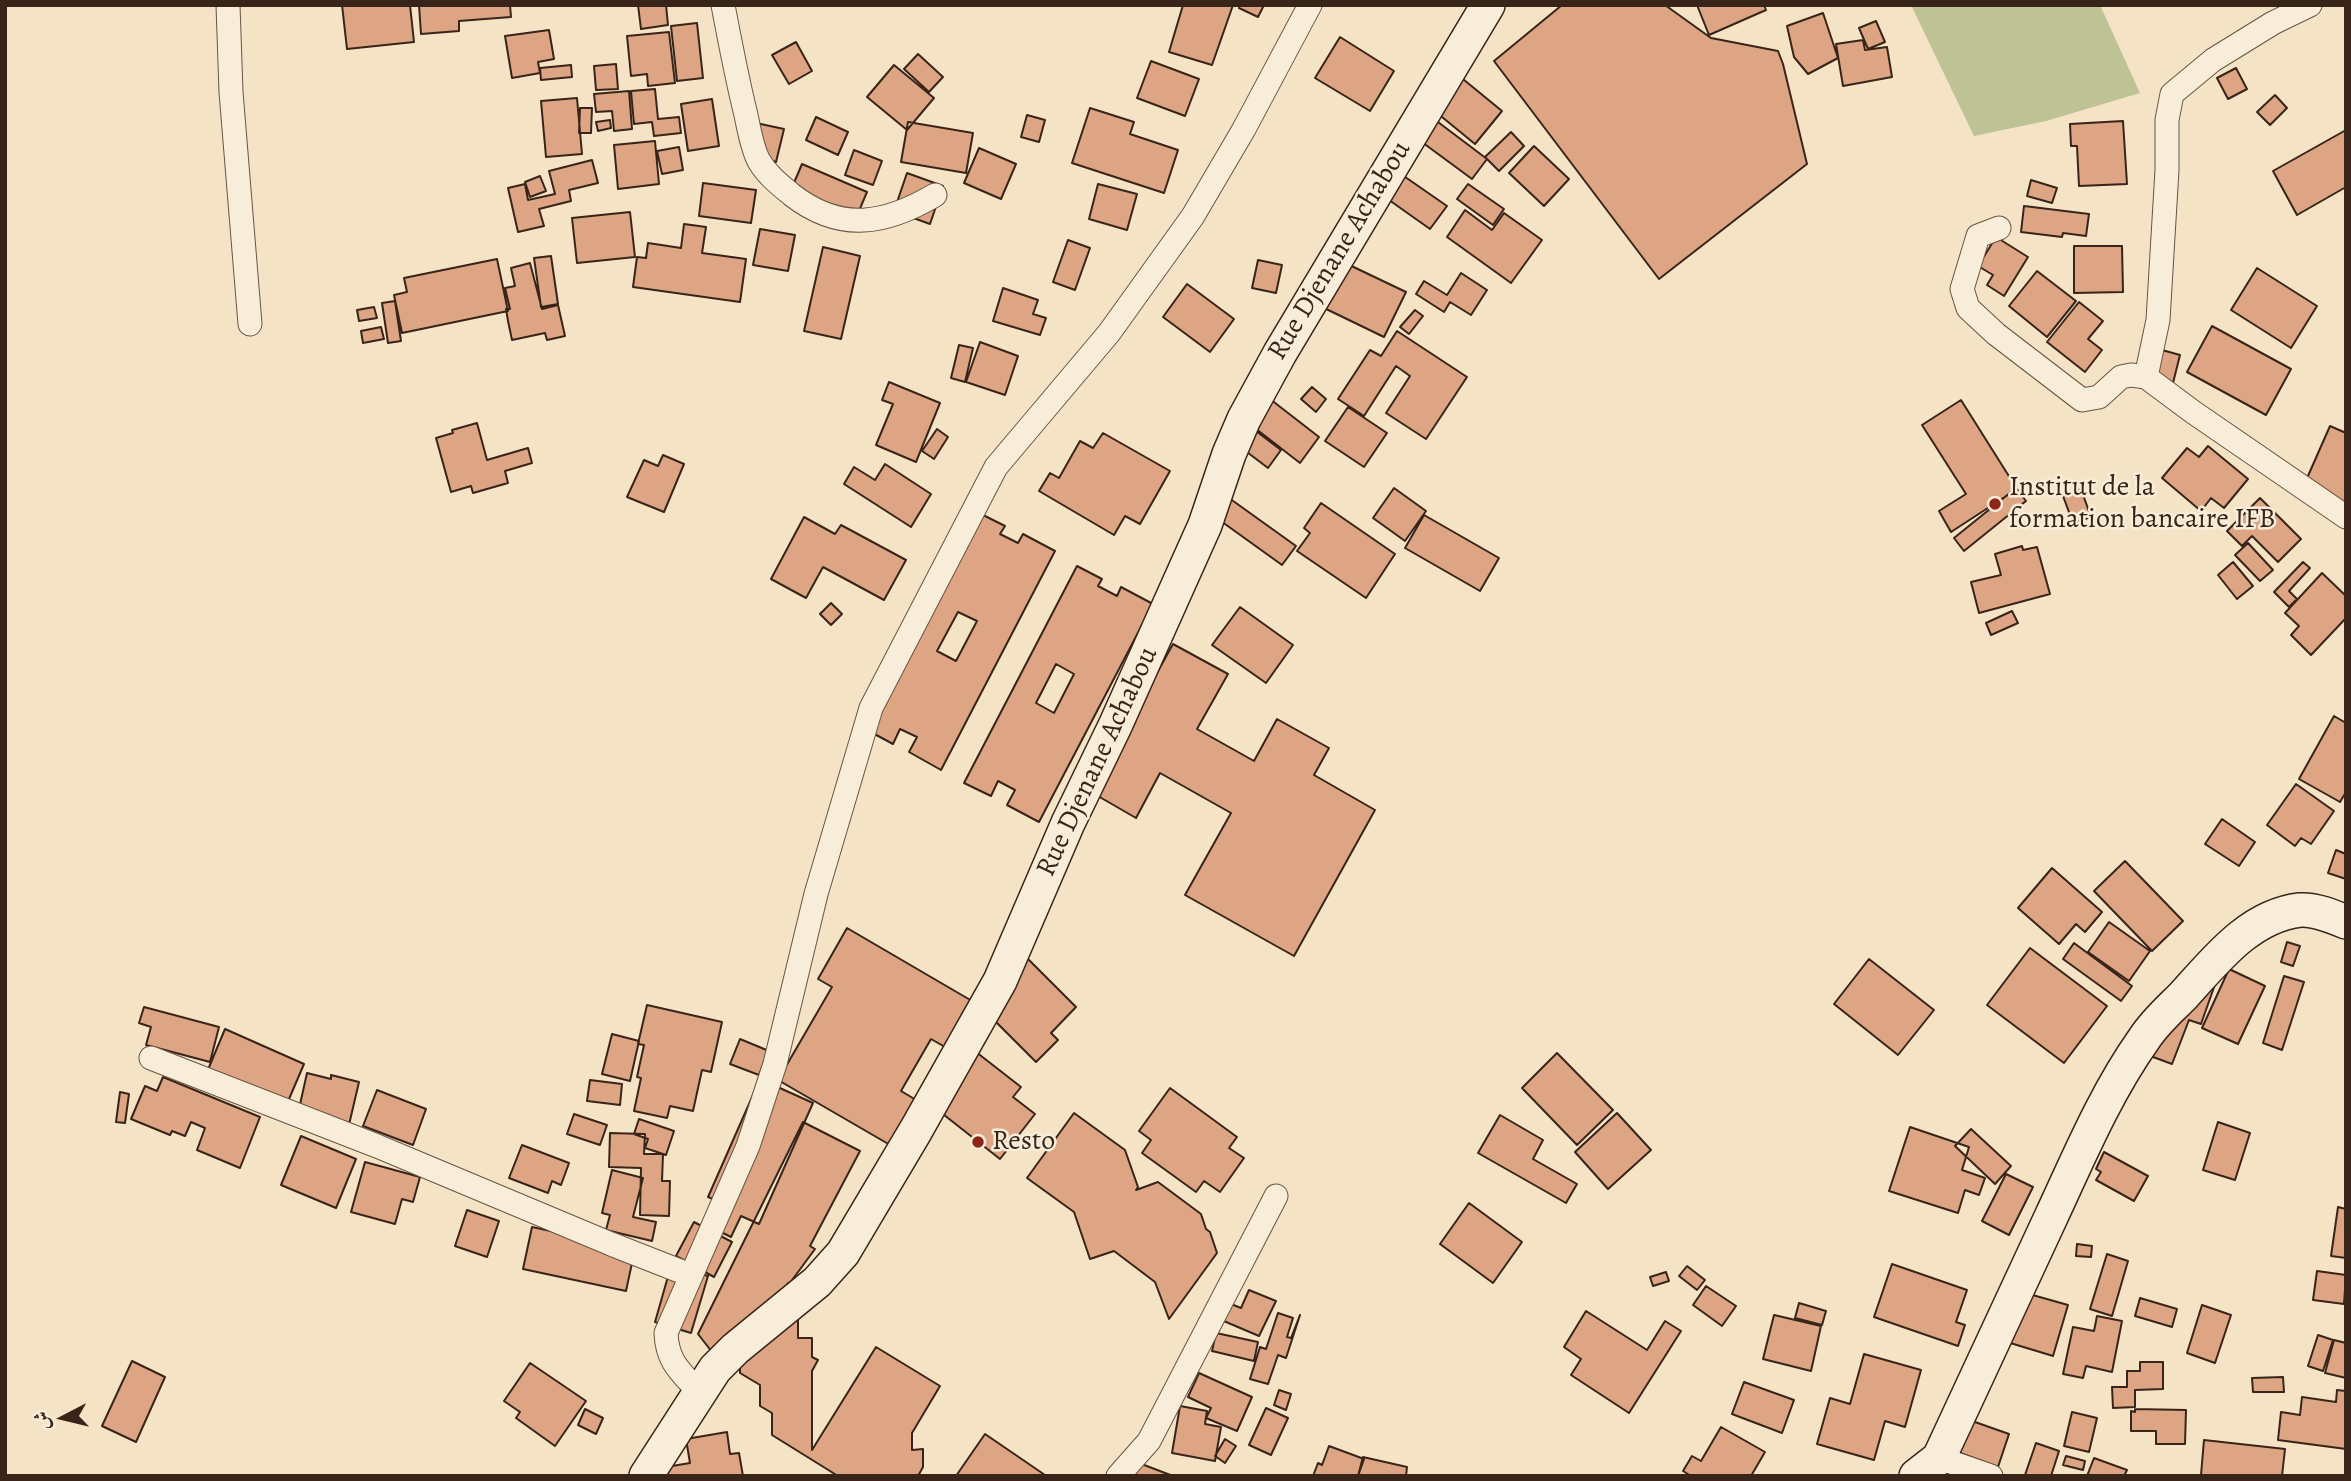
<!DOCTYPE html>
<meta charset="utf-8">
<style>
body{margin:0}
#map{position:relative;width:2351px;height:1481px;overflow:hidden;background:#f5e3c5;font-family:Alegreya,Amiri,serif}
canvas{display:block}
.frame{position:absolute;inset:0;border:7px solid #382419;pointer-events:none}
.north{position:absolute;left:28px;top:1383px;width:70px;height:70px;-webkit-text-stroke:5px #f8edd9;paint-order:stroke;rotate:263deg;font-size:19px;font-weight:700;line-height:28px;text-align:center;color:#382419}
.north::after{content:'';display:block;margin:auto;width:24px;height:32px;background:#382419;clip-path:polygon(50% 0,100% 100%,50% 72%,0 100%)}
</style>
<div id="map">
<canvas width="2351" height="1481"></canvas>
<div class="frame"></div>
<div class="north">ش</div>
</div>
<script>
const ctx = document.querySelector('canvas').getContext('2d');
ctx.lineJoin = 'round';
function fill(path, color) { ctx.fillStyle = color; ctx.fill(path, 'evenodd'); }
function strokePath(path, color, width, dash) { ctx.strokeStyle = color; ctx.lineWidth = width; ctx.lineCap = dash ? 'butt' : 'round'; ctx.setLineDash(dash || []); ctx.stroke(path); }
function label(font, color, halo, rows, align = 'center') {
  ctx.font = font + ' Alegreya,serif'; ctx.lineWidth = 5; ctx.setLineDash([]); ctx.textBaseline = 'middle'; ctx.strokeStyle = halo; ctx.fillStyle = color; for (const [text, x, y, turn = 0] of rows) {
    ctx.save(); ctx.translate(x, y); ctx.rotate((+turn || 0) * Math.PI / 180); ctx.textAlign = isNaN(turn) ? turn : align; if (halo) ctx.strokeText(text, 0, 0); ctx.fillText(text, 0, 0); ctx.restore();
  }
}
fill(new Path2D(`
 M1911 5H2100L2140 93 2046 121 1974 136Z`), '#bdc394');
const building = new Path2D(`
 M342 5H410L414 42 347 49Z
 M419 5H510L511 17 459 21V31L421 34Z
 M638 5H666L668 25 641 29Z
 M1183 5H1233L1212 65 1169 52Z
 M1240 5H1264L1258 17 1239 8Z
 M1562 5H1665L1711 38 1778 51 1783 64 1807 164 1659 279 1494 61Z
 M1697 5H1764L1766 10 1709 35Z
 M1823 13 1838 58 1808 74 1794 57 1787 26Z
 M1876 21 1885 42 1868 49 1859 28Z
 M697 23 703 78 677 81 671 26Z
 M549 30 554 59 538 62 540 73 512 78 505 36Z
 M669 32 675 83 648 86 647 74 631 76 627 36Z
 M1340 37 1394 71 1370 111 1315 78Z
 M1863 40 1865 50 1887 47 1892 77 1843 86 1836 44Z
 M796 42 812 71 789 84 772 55Z
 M918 54 943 77 929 92 904 69Z
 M1151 61 1199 79 1185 116 1137 98Z
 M616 64 618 89 596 90 594 66Z
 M571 65 572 77 541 80 540 68Z
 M894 65 934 98 907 130 867 97Z
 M2236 68 2247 89 2228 99 2217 78Z
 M1458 75 1502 111 1475 144 1431 108Z
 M655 89 658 119 679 117 681 133 654 136 652 122 634 124 631 91Z
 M629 91 632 129 614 131 612 111 596 112 594 94Z
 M2275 95 2287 108 2270 125 2257 112Z
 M577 98 582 154 546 157 541 101Z
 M712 99 719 146 688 151 681 104Z
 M580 108H592L591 133H579Z
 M1090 108 1134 122 1130 134 1178 150 1164 193 1072 163Z
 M1027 115 1045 120 1039 142 1021 137Z
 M1430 116 1487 159 1472 179 1415 137Z
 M816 117 848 132 838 155 806 140Z
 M610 120 611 128 598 131 596 122Z
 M2123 121 2127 184 2079 186 2077 146H2071L2070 124Z
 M908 122 973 133 966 173 901 162Z
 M756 123 784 129 776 162 748 155Z
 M2346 130V187L2297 215 2273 171Z
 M1511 132 1524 146 1499 171 1485 157Z
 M655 141 659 184 618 189 614 145Z
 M1534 146 1569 179 1544 206 1509 173Z
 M679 147 683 170 662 174 657 151Z
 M979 148 1016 164 1001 199 964 183Z
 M854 150 882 161 873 185 845 175Z
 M592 160 598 183 569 190 571 201 539 209 544 226 518 232 508 188 525 184 528 200 555 194 549 171Z
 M802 164 867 192 856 218 788 197Z
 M1398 172 1447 206 1430 229 1382 195Z
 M907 173 943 186 930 224 894 211Z
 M540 176 546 191 530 197 525 182Z
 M2031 180 2057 188 2052 203 2027 196Z
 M703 183 756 190 751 223 699 216Z
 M1098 184 1137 194 1127 230 1089 219Z
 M1468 184 1504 209 1493 225 1457 199Z
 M2024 206 2089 214 2086 236 2063 233 2062 237 2021 232Z
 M1465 210 1492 230 1504 213 1542 240 1511 283 1447 237Z
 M630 212 635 257 577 263 572 218Z
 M684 224 706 227 702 253 746 259 740 302 633 287 637 257 646 258 648 243 681 248Z
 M760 229 795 235 788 271 753 265Z
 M1996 237 2028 257 2004 296 1987 285 1993 275 1978 266Z
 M1068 240 1090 248 1075 290 1053 282Z
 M2074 246H2122L2123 292 2074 293Z
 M823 247 860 256 841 339 804 331Z
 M551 256 558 304 541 307 534 258Z
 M497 259 508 311 402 333 394 295 407 292 404 278Z
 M1258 260 1282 265 1276 293 1252 288Z
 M1341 261 1406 292 1384 337 1320 306Z
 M530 263 542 309 558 305 565 336 547 340 545 333 512 340 508 321 506 309H510L505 288 515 286 511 268Z
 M2257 268 2317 306 2291 348 2231 310Z
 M2037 271 2076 301 2047 337 2009 306Z
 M1461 273 1487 290 1471 315 1450 302 1444 312 1416 294 1424 281 1447 295Z
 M1187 284 1234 319 1210 352 1163 317Z
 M1003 288 1038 300 1033 314 1046 318 1040 335 993 321Z
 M395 301 401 341 388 343 382 303Z
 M2079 302 2103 321 2088 339 2102 350 2085 372 2047 342Z
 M374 307 377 318 359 321 357 310Z
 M1415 310 1423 316 1409 334 1400 327Z
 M2212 326 2291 369 2266 415 2187 372Z
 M381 327 384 339 363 343 361 331Z
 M1397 331 1467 377 1426 439 1386 413 1410 376 1396 366 1364 416 1338 399 1370 350 1381 356Z
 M980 342 1018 356 1005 395 966 382Z
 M959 345 973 348 965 382 951 378Z
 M2162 350 2180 355 2172 387 2154 383Z
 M889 382 940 403 916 462 876 445 893 404 882 400Z
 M1312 387 1326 399 1316 412 1301 399Z
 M1270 399 1319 437 1300 463 1251 425Z
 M1961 400 2017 489 1951 532 1939 511 1966 494 1922 425Z
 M1348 407 1387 433 1364 467 1325 441Z
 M477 423 487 460 528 448 532 463 505 471 508 483 473 493 471 486 451 492 436 438 453 433 452 430Z
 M2330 426 2346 433V504L2304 485Z
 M1252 428 1281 450 1268 468 1239 446Z
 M937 429 948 437 934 459 922 451Z
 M1103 433 1170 471 1140 524 1125 516 1114 535 1039 491 1050 473 1059 478 1080 441 1093 448Z
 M2208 446 2248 479 2224 508 2211 498 2201 511 2162 478 2187 448 2199 457Z
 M663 455 684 464 664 512 627 497 644 460 658 466Z
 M885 464 931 494 911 527 844 484 854 467 875 480Z
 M1394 488 1426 511 1405 541 1373 518Z
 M2016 488 2026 501 1964 551 1954 538Z
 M2081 489 2091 517 2073 523 2063 496Z
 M1229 498 1296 546 1282 565 1218 519Z
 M2260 498 2301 539 2278 562 2252 536 2242 546 2227 531Z
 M1321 503 1395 554 1366 598 1297 551 1310 533 1304 528Z
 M979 513 1005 526 1000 534 1018 543 1023 534 1055 551 941 770 909 752 917 737 900 729 893 744 867 730ZM958 612 977 621 956 661 937 651Z
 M1424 515 1499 558 1480 591 1405 548Z
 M804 517 835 534 841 525 906 560 884 600 823 567 806 598 771 579Z
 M2248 543 2273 570 2260 581 2235 555Z
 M2022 546 2023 550 2037 547 2050 594 1979 613 1971 582 2001 575 1995 554Z
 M2233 562 2253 586 2237 599 2218 575Z
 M2303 562 2310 568 2289 591 2297 599 2289 607 2274 592Z
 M1077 566 1102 579 1098 586 1117 596 1121 587 1153 604 1039 822 1007 805 1015 790 998 781 991 796 964 783ZM1056 664 1074 674 1054 713 1036 703Z
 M2322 573 2346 596V618L2311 655 2291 635 2299 626 2285 613Z
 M831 603 842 614 831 625 820 614Z
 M1240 607 1293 645 1266 683 1212 645Z
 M2012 611 2018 623 1991 635 1986 623Z
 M1173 644 1228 674 1197 729 1254 761 1277 719 1329 748 1314 775 1375 810 1294 956 1185 895 1231 813 1160 773 1136 818 1091 792Z
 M2334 716 2346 723V792L2340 802 2299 779Z
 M2296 784 2334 811 2311 844 2301 838 2295 846 2267 825Z
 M2222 819 2255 842 2239 866 2205 844Z
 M2336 850 2346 854V879L2328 873Z
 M2125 861 2183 921 2152 951 2094 891Z
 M2052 868 2102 912 2085 932 2076 924 2059 944 2018 908Z
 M2109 922 2150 951 2129 981 2088 952Z
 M847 928 972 1001 945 1047 931 1039 901 1091 923 1104 897 1149 778 1080 832 987 818 979Z
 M2287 942 2300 946 2293 966 2281 962Z
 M2074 943 2132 986 2121 1001 2063 959Z
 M2030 948 2107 1006 2064 1063 1987 1005Z
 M1018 949 1076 1007 1051 1033 1058 1040 1036 1062 986 1012Z
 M1869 959 1934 1010 1898 1055 1834 1004Z
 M2229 969 2265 986 2238 1044 2202 1028Z
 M2218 976 2201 1024 2189 1020 2172 1064 2145 1054Z
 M2284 976 2304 982 2282 1050 2263 1043Z
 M647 1005 722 1022 711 1072 702 1070 693 1111 670 1106 667 1118 634 1111 641 1078 637 1077 644 1045 638 1044Z
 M144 1007 219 1027 210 1062 146 1045 151 1027 139 1023Z
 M225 1029 304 1064 286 1106 207 1072Z
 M612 1034 639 1041 630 1081 602 1074Z
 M740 1039 769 1051 759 1075 730 1064Z
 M962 1041 1021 1087 1013 1097 1035 1114 1000 1159 920 1096Z
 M1557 1053 1613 1110 1577 1145 1522 1088Z
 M307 1073 331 1079V1075L359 1082 348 1129 297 1118Z
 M163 1077 260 1117 240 1168 197 1150 205 1128 191 1122 185 1136 172 1131 170 1135 131 1119 145 1086 157 1091Z
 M760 1079 813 1103 759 1224 741 1216 731 1237 709 1226 720 1202 708 1197Z
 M590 1080 622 1084 620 1105 587 1101Z
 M1170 1088 1237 1137 1229 1148 1244 1158 1220 1192 1204 1181 1196 1192 1142 1153 1151 1140 1139 1131Z
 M377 1090 426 1109 413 1145 363 1126Z
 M120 1092 129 1094 125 1123 116 1122Z
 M1074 1113 1125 1150 1138 1187 1136 1190 1158 1182 1201 1214 1206 1229 1210 1232 1217 1253 1169 1319 1155 1282 1114 1251 1090 1259 1074 1212 1027 1178Z
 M1617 1113 1651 1150 1608 1189 1575 1152Z
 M574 1114 607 1125 600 1145 567 1134Z
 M1500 1115 1543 1140 1533 1159 1577 1184 1566 1203 1478 1153Z
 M639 1119 674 1131 666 1155 645 1148 648 1139 634 1134Z
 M803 1122 860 1151 810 1246 815 1249 784 1291 712 1352 698 1334Z
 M2218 1122 2250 1133 2235 1180 2203 1170Z
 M1910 1127 1969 1147 1962 1170 1985 1178 1979 1195 1965 1190 1958 1213 1889 1191Z
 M1971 1129 2011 1166 1995 1184 1955 1146Z
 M610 1133 645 1134 644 1154H663L662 1181H670L669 1216 640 1215 641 1168 609 1167Z
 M301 1136 356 1159 336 1208 281 1185Z
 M522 1145 569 1163 561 1185 552 1181 548 1193 509 1178Z
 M2104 1152 2148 1176 2134 1201 2096 1180 2101 1172 2096 1169Z
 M365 1162 420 1177 413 1202 402 1199 395 1224 351 1212Z
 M612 1170 643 1178 633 1217 656 1222 652 1241 606 1230 610 1215 602 1213Z
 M2006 1174 2033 1187 2009 1235 1982 1221Z
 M1469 1203 1522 1242 1493 1283 1440 1244Z
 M2338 1207 2346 1209V1258L2331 1256Z
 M467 1210 499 1221 487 1257 455 1246Z
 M694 1222 732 1242 714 1277 676 1256Z
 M532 1227 635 1249 626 1291 523 1269Z
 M2077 1244 2092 1246 2091 1257 2076 1256Z
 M2107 1254 2128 1261 2112 1316 2090 1309Z
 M1892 1264 1967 1290 1956 1322 1965 1325 1958 1346 1874 1317Z
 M671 1266 708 1276 691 1333 655 1322Z
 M1687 1266 1705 1280 1697 1290 1679 1276Z
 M2317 1271 2346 1275 2344 1304 2313 1300Z
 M1666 1272 1669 1281 1653 1286 1650 1277Z
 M788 1283 798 1289V1338H812V1357L818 1360 812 1371V1450L876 1347 940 1386 912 1433V1450L923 1449V1467L918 1476H838L772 1435V1413L760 1406V1385L740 1373V1346L750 1345Z
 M1706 1286 1736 1306 1722 1326 1693 1305Z
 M1249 1290 1276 1301 1259 1336 1219 1319 1226 1302 1241 1308Z
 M2022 1292 2068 1305 2053 1356 2007 1342Z
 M2140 1298 2177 1309 2172 1327 2135 1316Z
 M1799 1303 1826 1311 1822 1325 1795 1318Z
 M2202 1305 2231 1315 2215 1363 2187 1353Z
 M1586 1311 1647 1350 1665 1321 1681 1331 1629 1413 1571 1375 1581 1359 1564 1347Z
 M1278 1313 1293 1318 1287 1337 1291 1338 1300 1315 1286 1358 1278 1355 1268 1384 1250 1379 1260 1347 1266 1349Z
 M1774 1315 1821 1326 1811 1371 1763 1359Z
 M2097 1316 2122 1321 2112 1372 2086 1366 2083 1378 2063 1374 2073 1327 2094 1331Z
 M1216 1333 1258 1342 1254 1361 1212 1351Z
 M2318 1335 2333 1340 2323 1371 2308 1366Z
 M2334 1340 2346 1343V1378L2325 1373Z
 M1864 1354 1921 1370 1905 1427 1885 1421 1874 1460 1817 1444 1830 1398 1850 1404Z
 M132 1361 165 1377 136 1442 102 1426Z
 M2140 1362H2163V1389L2135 1390V1407L2113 1408 2112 1387H2127V1371H2140Z
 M530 1363 586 1401 555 1446 516 1418 520 1412 504 1401Z
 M1199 1373 1252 1397 1237 1431 1206 1418 1211 1408 1188 1397Z
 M2283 1377 2284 1392H2253L2252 1378Z
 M1744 1382 1794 1400 1782 1433 1732 1414Z
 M1279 1390 1291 1394 1286 1410 1274 1405Z
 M2337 1390 2346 1391V1449L2278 1440 2281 1412 2300 1415 2302 1397 2336 1402Z
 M1180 1406 1207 1411 1205 1424 1221 1427 1215 1461 1172 1453Z
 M1266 1408 1288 1418 1271 1455 1249 1445Z
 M585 1409 603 1418 596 1434 578 1425Z
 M2135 1409 2186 1410 2185 1444H2156V1431H2131V1411L2135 1412Z
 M2072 1412 2097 1418 2089 1452 2064 1446Z
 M1958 1416 2009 1434 1998 1467 1947 1448Z
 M1721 1427 1765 1452 1751 1476H1691L1683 1471 1692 1456 1701 1461Z
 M727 1432 730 1454 739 1453 743 1476H662L660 1468 690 1463 686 1439Z
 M985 1434 1045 1475 1044 1476H956Z
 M1225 1439 1236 1446 1225 1463 1215 1456Z
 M2204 1440 2285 1449 2282 1476 2201 1475Z
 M2036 1443 2059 1451 2051 1476 2025 1475Z
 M1329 1446 1364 1459 1358 1476H1313L1318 1463 1322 1465Z
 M2066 1456 2085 1461 2083 1470 2063 1465Z
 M1363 1457 1407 1467 1406 1476H1358Z
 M2094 1458 2127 1470 2124 1476H2087Z
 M1131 1460 1173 1476H1125Z`);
fill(building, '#dda583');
strokePath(building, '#382419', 2);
const street = new Path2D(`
 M228 5 231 92 250 324
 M723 5C730 42 737 79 746 115 749 129 752 148 759 161 767 175 780 185 792 195 841 233 886 224 935 195
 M1999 228 1978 236 1962 289 1968 308 1996 334 2082 400 2099 397 2121 377 2131 375 2146 377 2158 320 2167 170V120L2172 94 2213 60 2273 23 2310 5
 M2146 377 2193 412 2346 517
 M151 1058 377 1146 611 1244 690 1275
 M699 1392C681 1372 667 1362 666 1333L748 1146 775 1064 816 894 871 708 996 467 1109 333 1193 216 1244 129 1310 5
 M1939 1458 1991 1476
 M1118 1476 1149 1441 1276 1196`);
const secondary = new Path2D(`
 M646 1476 715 1369 735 1349 817 1282 843 1253 916 1130 1000 981 1068 823 1115 726 1205 525 1229 454 1244 419 1280 353 1488 5
 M1916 1476 1939 1458C1976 1377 2014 1297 2051 1217 2079 1157 2105 1094 2144 1039 2155 1022 2169 1010 2183 996 2215 961 2249 916 2300 910 2315 909 2332 916 2346 922`);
strokePath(street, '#675444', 25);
strokePath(secondary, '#382419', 36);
strokePath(street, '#f8edd9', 23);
strokePath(secondary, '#f8edd9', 33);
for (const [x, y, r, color] of [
 [1995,504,7,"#8f2418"],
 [978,1142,7,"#8f2418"]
]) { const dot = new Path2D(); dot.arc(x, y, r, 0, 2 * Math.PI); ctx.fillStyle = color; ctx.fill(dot); strokePath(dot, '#f8edd9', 2.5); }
label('28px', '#382419', '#f8edd9', [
 ["Rue Djenane Achabou",1340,251,-59],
 ["Rue Djenane Achabou",1098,762,-65]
]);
label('28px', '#382419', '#f8edd9', [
 ["Institut de la",2009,488],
 ["formation bancaire IFB",2009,520],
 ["Resto",992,1142]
], 'left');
</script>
